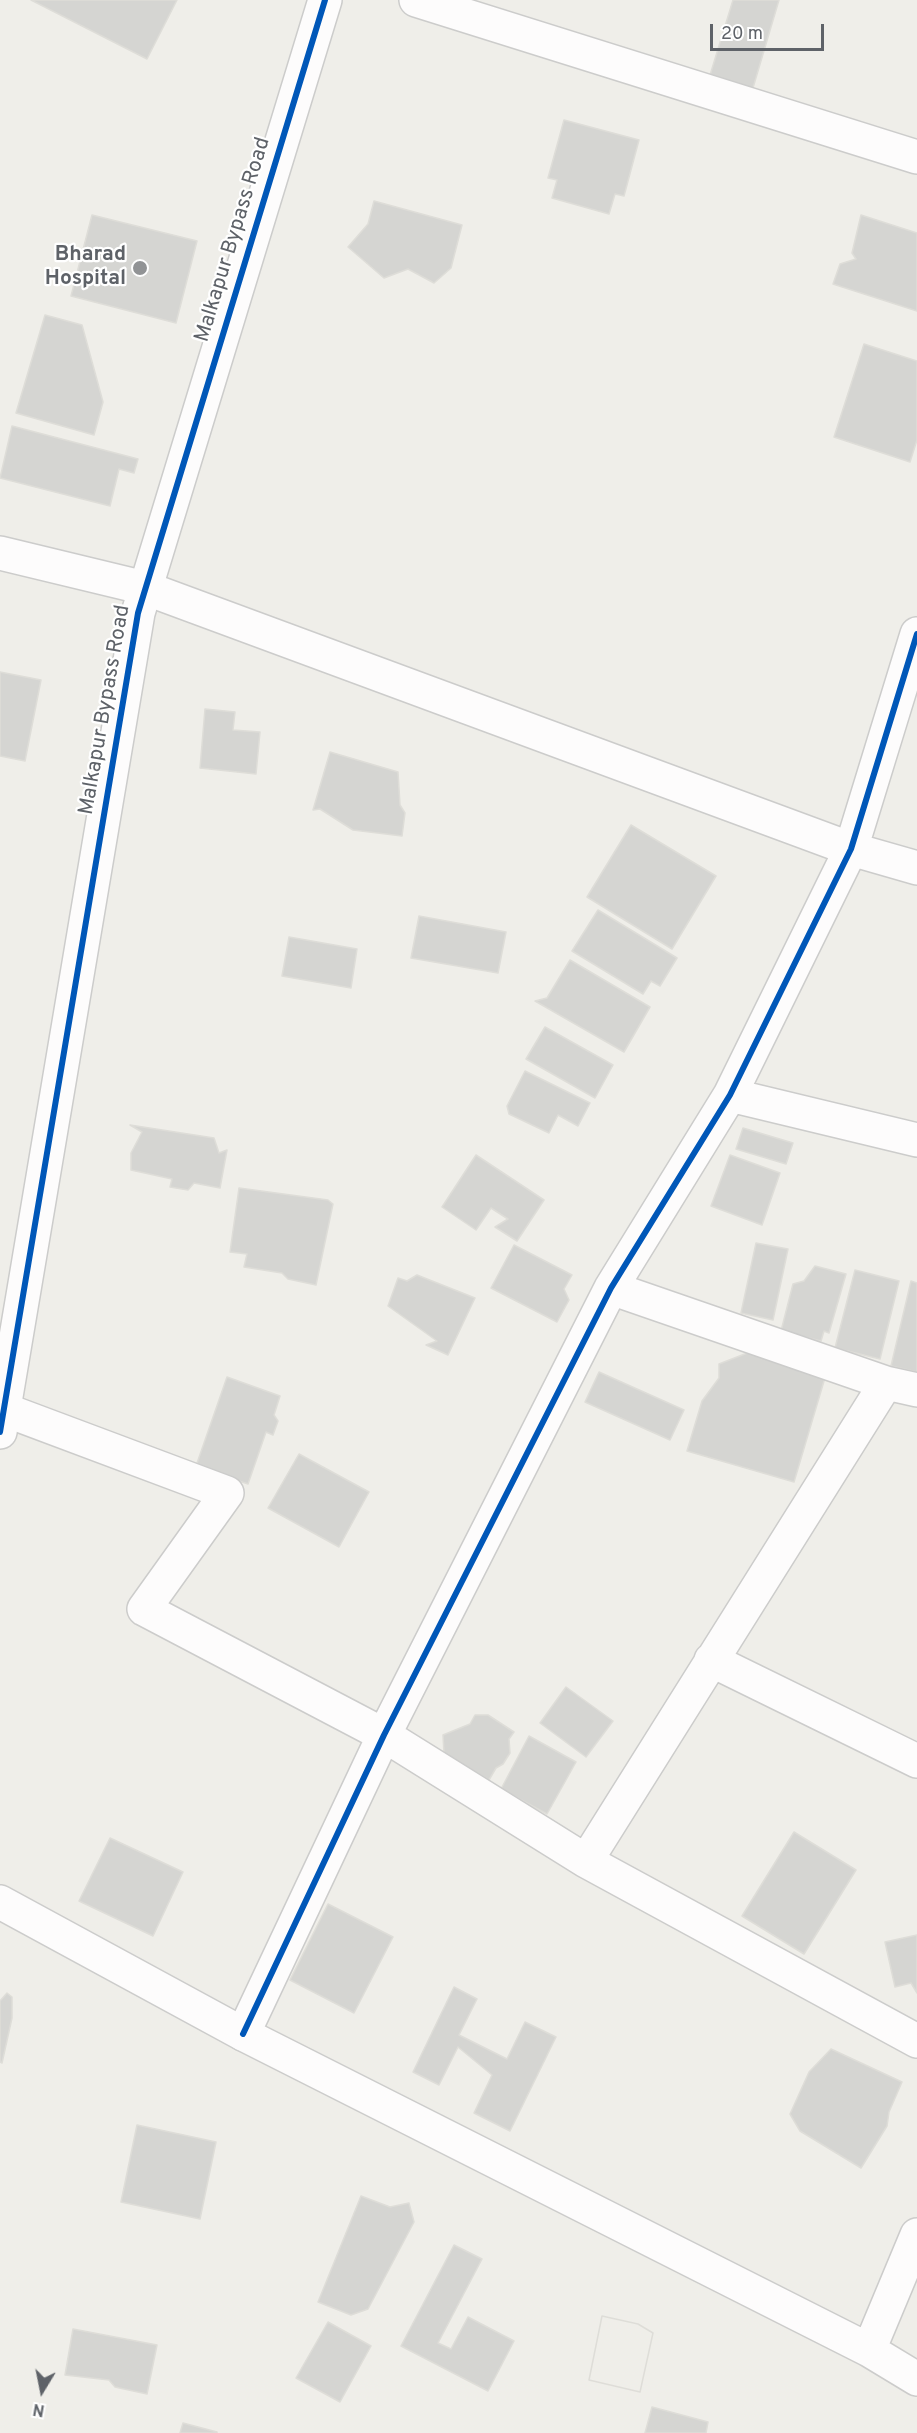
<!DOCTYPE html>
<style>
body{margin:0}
#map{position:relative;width:917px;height:2433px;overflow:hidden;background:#efeee9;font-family:Overpass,sans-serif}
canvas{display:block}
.north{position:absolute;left:12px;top:2361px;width:60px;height:60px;-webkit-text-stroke:4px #fff;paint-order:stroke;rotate:190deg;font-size:16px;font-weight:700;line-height:24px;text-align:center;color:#5e6268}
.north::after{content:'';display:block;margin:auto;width:21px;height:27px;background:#5e6268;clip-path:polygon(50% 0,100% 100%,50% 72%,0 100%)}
.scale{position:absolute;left:710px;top:24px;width:114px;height:27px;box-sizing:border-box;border:3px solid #5e6268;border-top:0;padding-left:8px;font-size:18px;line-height:21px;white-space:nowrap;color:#5e6268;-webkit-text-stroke:4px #fff;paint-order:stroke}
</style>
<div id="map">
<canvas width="917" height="2433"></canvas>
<div class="north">N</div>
<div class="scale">20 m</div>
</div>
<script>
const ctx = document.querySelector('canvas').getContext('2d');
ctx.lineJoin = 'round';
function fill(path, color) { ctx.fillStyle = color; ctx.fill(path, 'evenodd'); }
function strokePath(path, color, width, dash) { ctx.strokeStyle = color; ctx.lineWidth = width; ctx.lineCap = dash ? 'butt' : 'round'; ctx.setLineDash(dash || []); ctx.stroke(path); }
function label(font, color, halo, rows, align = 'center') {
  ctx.font = font + ' Overpass,sans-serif'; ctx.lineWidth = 4.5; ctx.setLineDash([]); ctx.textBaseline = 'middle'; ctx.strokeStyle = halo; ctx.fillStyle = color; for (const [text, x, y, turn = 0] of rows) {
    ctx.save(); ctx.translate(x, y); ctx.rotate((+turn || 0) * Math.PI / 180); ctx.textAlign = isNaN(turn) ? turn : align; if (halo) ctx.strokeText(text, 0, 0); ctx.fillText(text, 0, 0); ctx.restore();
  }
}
const building = new Path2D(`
 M31 0H177L147 59Z
 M733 0H779L750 98 707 85Z
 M564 120 639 140 624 196 615 194 609 214 552 198 557 180 548 178Z
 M374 201 462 225 451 268 434 283 408 269 384 278 348 247 368 224Z
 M92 215 197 241 176 323 71 296Z
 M861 215 917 233V311L833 284 840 264 856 259 852 253Z
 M45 315 82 325 103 402 94 435 16 413Z
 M864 344 917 361V440L910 462 834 437Z
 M12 426 138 459 134 473 119 469 110 506 0 478Z
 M0 672 41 680 25 761 0 756Z
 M205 709 235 712 233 730 260 732 256 774 200 768Z
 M330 752 398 772 400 805 405 813 402 836 353 830 320 809 313 810Z
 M631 825 716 876 672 949 587 897Z
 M598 910 677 958 660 986 651 981 643 994 572 951Z
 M419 916 506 932 498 973 411 958Z
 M289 937 357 949 351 988 282 976Z
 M570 960 650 1007 624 1052 535 1001 547 998Z
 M545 1027 613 1065 595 1098 526 1059Z
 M525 1071 590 1103 578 1126 558 1115 549 1133 509 1114 507 1106Z
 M130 1125 214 1138 219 1153 227 1150 220 1188 194 1183 188 1190 170 1187 172 1179 131 1170V1153L142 1132Z
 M743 1128 793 1143 786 1164 736 1149Z
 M476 1155 544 1200 517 1241 495 1227 508 1219 491 1208 476 1230 442 1207Z
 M730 1155 780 1173 762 1225 711 1206Z
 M239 1188 328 1200 333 1204 316 1285 288 1279 282 1273 244 1267 247 1254 230 1252Z
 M756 1243 788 1249 773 1320 741 1313Z
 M514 1245 572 1275 564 1289 569 1300 557 1322 491 1288Z
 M815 1266 846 1274 829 1333 824 1331 821 1341 781 1331 793 1284 804 1281Z
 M855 1270 899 1281 880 1359 835 1348Z
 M417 1275 475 1298 448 1355 426 1345 437 1341 388 1306 398 1278 407 1281Z
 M911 1281 917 1283V1372L891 1366Z
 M755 1350 827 1371 794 1482 687 1451 702 1401 719 1378V1364Z
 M599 1372 684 1410 670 1440 585 1402Z
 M227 1377 280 1396 274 1415 278 1421 273 1435 266 1432 248 1484 196 1466Z
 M299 1454 369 1492 339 1547 268 1508Z
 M566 1687 613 1721 586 1757 540 1723Z
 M475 1715H488L514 1732 509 1739 510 1753 503 1764 496 1768 489 1780 444 1754 443 1735 470 1724Z
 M529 1736 576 1762 547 1814 501 1789Z
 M794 1832 856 1870 804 1954 742 1916Z
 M110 1838 183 1872 153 1936 79 1901Z
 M328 1904 393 1937 354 2013 290 1980Z
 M917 1935V1993L911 1983 895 1987 885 1942Z
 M454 1987 477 1999 459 2035 507 2059 525 2022 556 2037 510 2131 474 2113 492 2075 458 2047 439 2085 413 2072Z
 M7 1993 12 1997V2018L2 2063 0 2062V2001Z
 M831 2049 902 2082 889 2112 887 2126 861 2168 800 2131 790 2114 809 2072Z
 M137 2125 216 2142 200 2219 121 2202Z
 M361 2196 390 2207 409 2203 414 2222 368 2309 351 2315 318 2302Z
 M454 2245 482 2259 438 2343 451 2349 468 2317 514 2341 488 2391 401 2346Z
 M602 2316 638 2324 653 2333 640 2392 589 2380Z
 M602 2316 638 2324 653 2333 640 2392 589 2380Z
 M328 2322 371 2346 340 2402 296 2378Z
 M73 2329 157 2345 147 2394 115 2387 109 2380 65 2375Z
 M652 2407 708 2422 706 2433H645Z
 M183 2423 217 2432V2433H180Z`);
fill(building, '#d5d5d2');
strokePath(building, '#deddd8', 1.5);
const minor = new Path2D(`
 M0 553 145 588 851 849 917 868
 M730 1095 917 1140
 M611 1288 886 1383 917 1390
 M0 1408 227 1493 144 1609 384 1735 586 1861 917 2041
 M711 1660 917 1761
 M586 1861 886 1383
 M243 2034 384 1735 611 1288 730 1095 851 849 917 634`);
const tertiary = new Path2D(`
 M416 0 917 157
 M0 1432 138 613 325 0
 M0 1902 243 2034 869 2350 917 2235
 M869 2350 917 2379`);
strokePath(minor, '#cccccb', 36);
strokePath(tertiary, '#cccccb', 36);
strokePath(minor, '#fdfcfc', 33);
strokePath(tertiary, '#fdfcfc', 33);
strokePath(new Path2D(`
 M0 1432 138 613 325 0
 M243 2034 384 1735 611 1288 730 1095 851 849 917 634`), '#0057b8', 6);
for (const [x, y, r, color] of [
 [140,268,8,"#919395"]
]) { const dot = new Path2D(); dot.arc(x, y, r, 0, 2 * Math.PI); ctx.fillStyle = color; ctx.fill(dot); strokePath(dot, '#fff', 2); }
label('21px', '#5e6268', '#fff', [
 ["Malkapur Bypass Road",234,240,-73],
 ["Malkapur Bypass Road",106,710,-80]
]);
label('bold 21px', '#5e6268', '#fff', [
 ["Bharad",126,256],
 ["Hospital",126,280]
], 'right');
</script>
